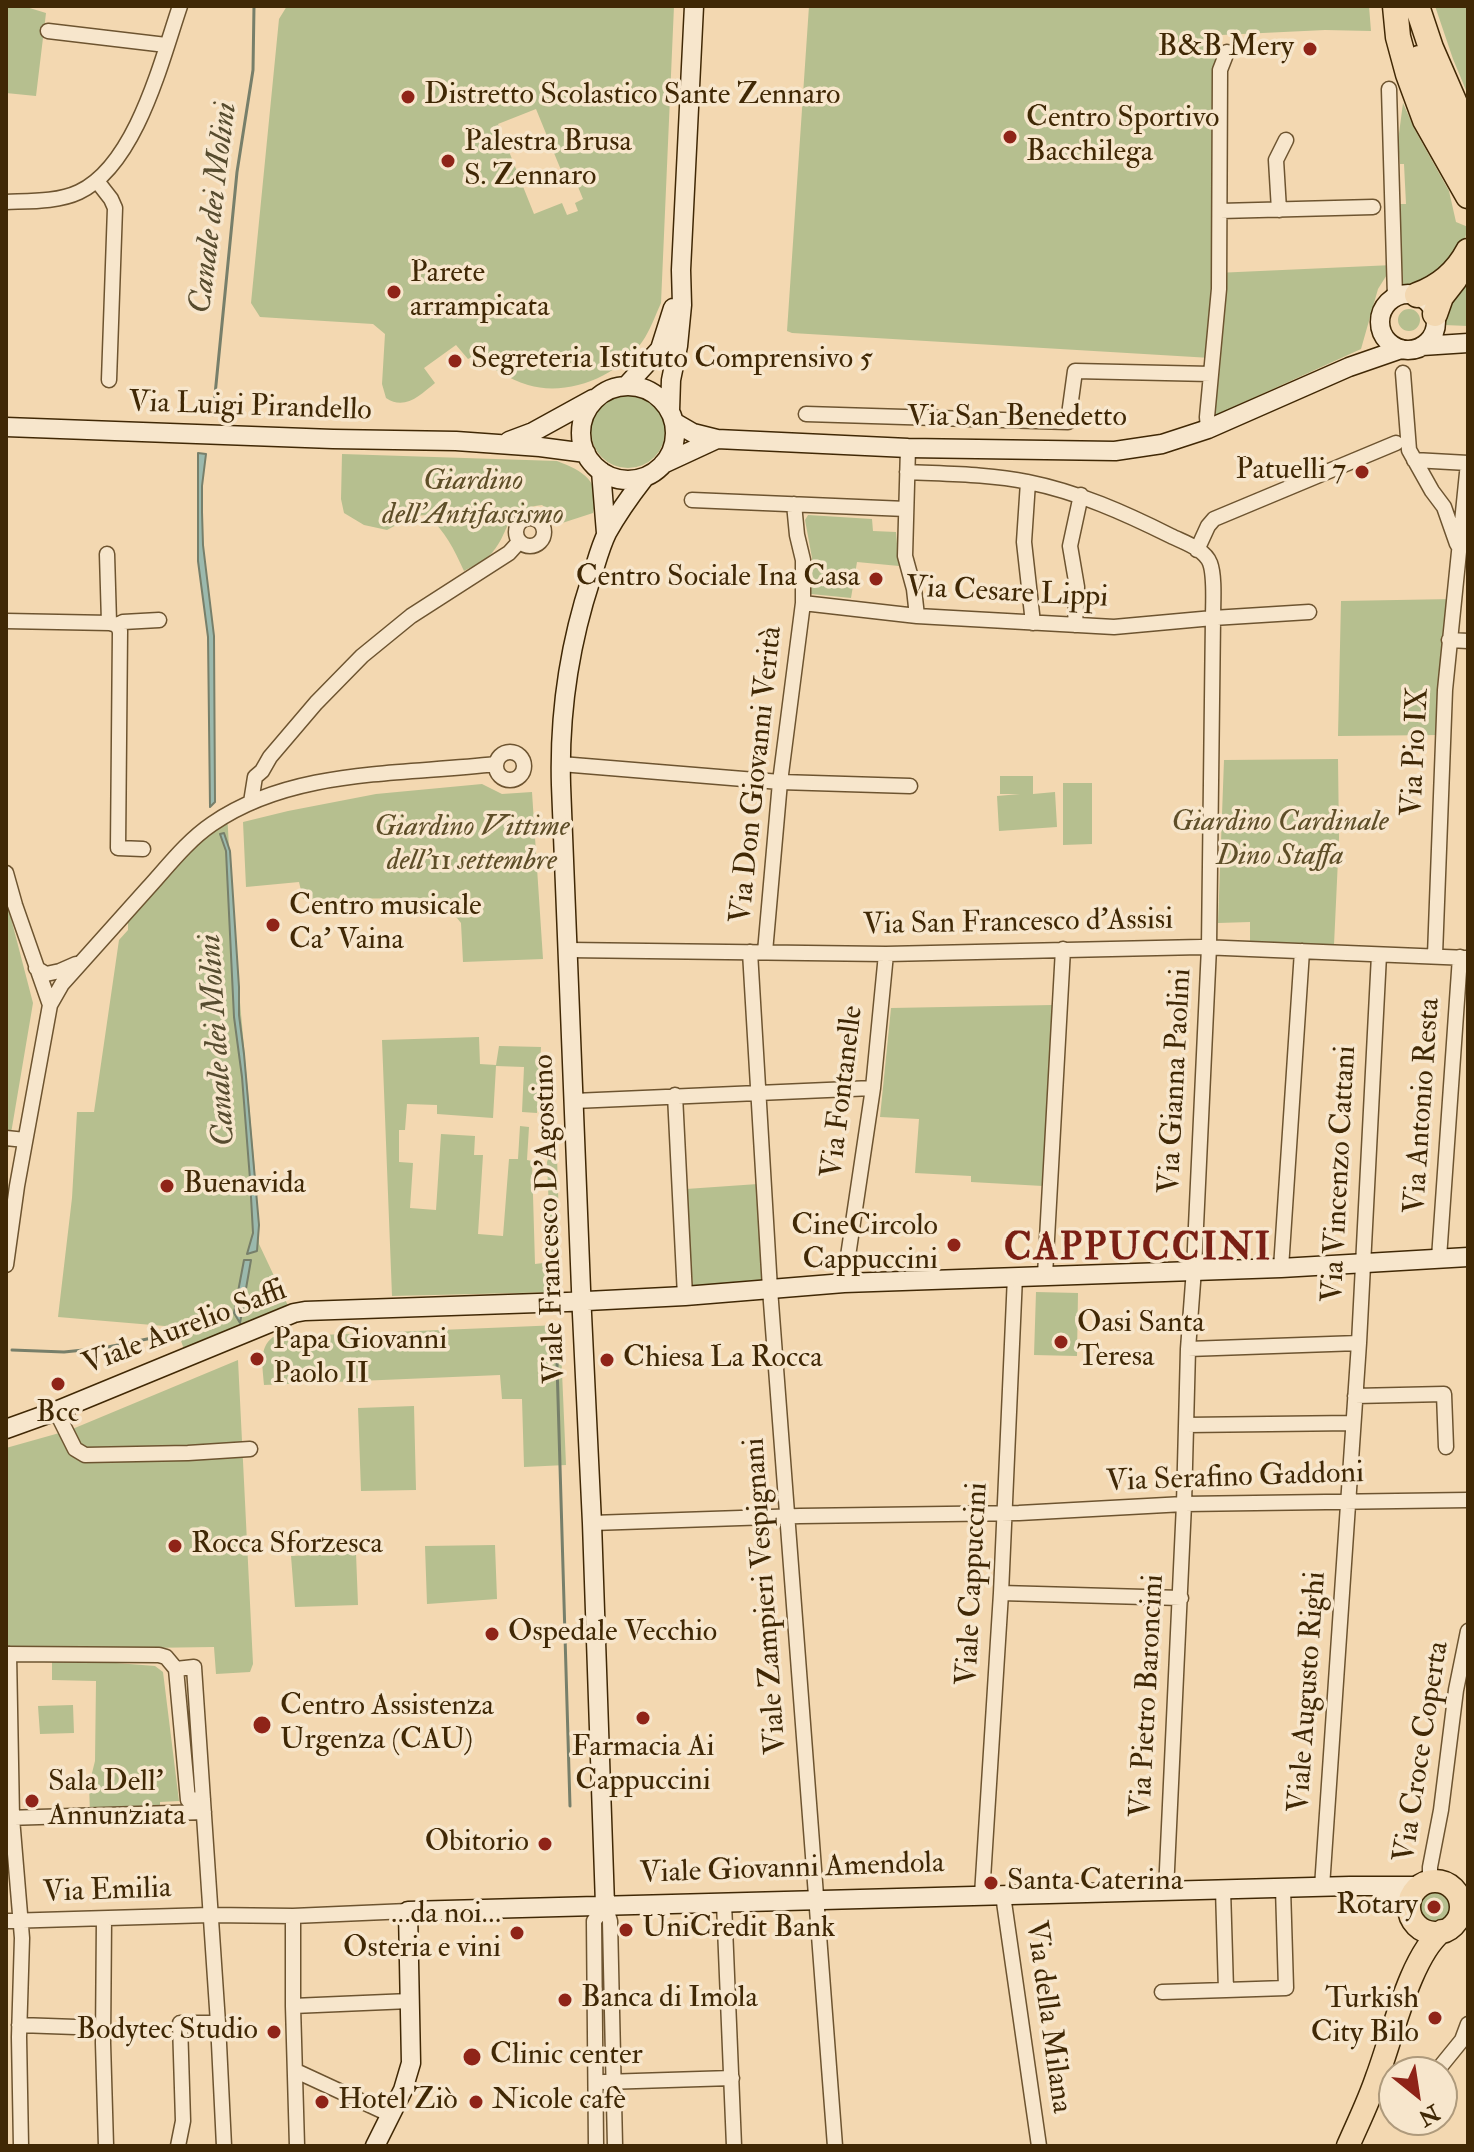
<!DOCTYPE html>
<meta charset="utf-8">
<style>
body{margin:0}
#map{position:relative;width:1474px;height:2152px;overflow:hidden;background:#f3d8b1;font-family:"IM FELL Double Pica",serif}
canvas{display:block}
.frame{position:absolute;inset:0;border:8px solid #402805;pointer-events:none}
.north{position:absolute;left:1378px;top:2056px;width:80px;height:80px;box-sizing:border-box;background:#f7e6cc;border:2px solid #ae9a7c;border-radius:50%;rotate:150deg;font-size:22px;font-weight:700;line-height:32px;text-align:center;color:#402805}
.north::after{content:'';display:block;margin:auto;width:28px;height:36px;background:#8f2418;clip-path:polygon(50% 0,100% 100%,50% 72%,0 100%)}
</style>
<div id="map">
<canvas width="1474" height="2152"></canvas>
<div class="frame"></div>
<div class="north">N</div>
</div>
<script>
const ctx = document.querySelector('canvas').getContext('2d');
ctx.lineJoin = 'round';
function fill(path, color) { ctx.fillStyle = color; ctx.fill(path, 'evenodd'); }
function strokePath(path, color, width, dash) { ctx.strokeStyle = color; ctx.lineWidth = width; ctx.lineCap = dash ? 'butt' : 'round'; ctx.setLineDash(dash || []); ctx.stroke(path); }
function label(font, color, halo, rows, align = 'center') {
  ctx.font = font + ' "IM FELL Double Pica",serif'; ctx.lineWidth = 7; ctx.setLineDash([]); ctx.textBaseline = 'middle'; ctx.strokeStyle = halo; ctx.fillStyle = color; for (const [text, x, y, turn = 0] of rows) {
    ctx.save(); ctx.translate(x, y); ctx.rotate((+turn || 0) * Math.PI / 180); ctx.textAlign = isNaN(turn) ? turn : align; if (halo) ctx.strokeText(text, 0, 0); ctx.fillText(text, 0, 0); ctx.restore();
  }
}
fill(new Path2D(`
 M6 6H23L46 13 36 96 6 93Z
 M287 6H674L661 303C655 316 650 331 642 342 619 376 568 397 528 385 508 379 491 367 474 356L468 359 456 345 424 368 435 383C420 395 405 411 386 398L382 384 385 334 373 324 260 317 251 303 279 19ZM536 109 563 175 572 172 583 199 575 203 578 211 567 215 562 203 534 214 498 124Z
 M809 6H1369L1371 31 1325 30 1221 35 1216 273 1393 265 1378 289 1361 349 1209 418 1211 358 792 333 787 331Z
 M1435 6H1468V95L1453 59Z
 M1403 103 1415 130 1449 191 1456 222 1468 227C1458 270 1446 270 1411 290L1403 287 1398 204H1406L1404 164H1400L1398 141Z
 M1468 280V326L1444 325C1443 305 1454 292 1468 280Z
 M1398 320a11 11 0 1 1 22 0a11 11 0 1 1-22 0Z
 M591 431a37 37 0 1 1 74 0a37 37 0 1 1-74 0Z
 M342 454 557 461C583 471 602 481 593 513L556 525 551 512 542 505C502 510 512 530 492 553 485 561 473 566 464 571 454 549 445 531 427 515L413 516 387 530 364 525 344 513 341 499Z
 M808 515 872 519 873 531 896 532 899 566 857 562 851 598 811 594 812 558 805 520Z
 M1453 599 1440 735 1338 736 1341 601Z
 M1338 759 1339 838 1334 945 1250 941V922L1218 923 1224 760Z
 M1000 776H1033V794L1055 792 1057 827 999 831 997 796 1020 794H1000Z
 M1063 783H1092V844L1063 845Z
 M482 784 502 794 532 792 543 959 463 962 461 923 441 898 303 899 299 882 246 887 243 822 288 811 376 794Z
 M227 812 234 935 256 1182 259 1244 291 1312 185 1352 176 1327 58 1317 72 1198 77 1112H94L119 940 128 930V900Z
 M6 899 33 1003 6 1163Z
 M1052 1005 1043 1186 971 1182V1176L915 1173 919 1119 880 1117 891 1008Z
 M479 1037 480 1064 496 1065 499 1046 541 1047 537 1113 522 1112 524 1067 496 1066 493 1118 437 1114V1105L407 1104 405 1130H399V1162L413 1163 410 1208 436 1210 441 1134 475 1136 474 1155H483L478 1234 503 1236 509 1159H518L520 1126 529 1127 527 1160 532 1161 535 1264 551 1262 547 1162 549 1156H557L561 1292 392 1296 382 1040Z
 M758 1184 765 1283 693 1288 686 1189Z
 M1036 1292 1078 1293 1077 1356 1034 1355Z
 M560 1325 566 1465 524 1467 522 1399H502L500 1375 264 1385C263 1368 258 1348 273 1337Z
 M238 1360 253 1664 250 1672 216 1674 214 1647 6 1650V1448L70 1430Z
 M414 1406 416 1490 361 1491 358 1408Z
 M495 1545 497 1599 427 1604 425 1546Z
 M356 1553 358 1605 295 1607 291 1556Z
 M52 1658 155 1666 163 1672 179 1801 160 1802V1812L90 1814 89 1785 95 1761 96 1681 52 1680Z
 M73 1705 74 1733 40 1734 38 1706Z
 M1419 1907a15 15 0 1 1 30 0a15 15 0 1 1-30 0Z`), '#b6bf8f');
const water = new Path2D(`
 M198 453 206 454 202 486V512L203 545 214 636 215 802 210 807 208 637 198 561Z
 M224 833 230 851 239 987V1015L244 1054 259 1225 257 1251 247 1254 253 1233 250 1179 242 1077 234 1017 226 851 220 834Z
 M244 1260H251L240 1323 234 1313Z`);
fill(water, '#9bb9ad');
strokePath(water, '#777f6a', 2);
strokePath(new Path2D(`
 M213 415 237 172 253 70 254 6
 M12 1350 64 1352 103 1348 152 1338
 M557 1364 570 1806`), '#777f6a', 3);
const street = new Path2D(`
 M48 31 166 45
 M1389 89 1395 297
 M97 181 111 199 115 208 109 380
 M6 202C29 201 58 202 79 192 136 165 161 62 180 6
 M1279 210 1276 160 1286 140
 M1220 211 1373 207
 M1403 373 1409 450 1432 491 1444 507 1457 544
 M806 414 1068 422 1075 371 1211 374
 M1208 429 1207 417 1219 289 1220 70 1227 52
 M908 448 905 556 914 589 917 616
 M1414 460 1468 463 1445 690 1435 955
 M907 472C947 474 989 474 1028 482 1078 492 1125 513 1171 536 1183 542 1205 549 1210 563 1215 576 1213 603 1213 618L1209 947 1194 1269 1188 1349 1184 1504 1166 1891
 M1028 482 1024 542 1033 623
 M692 500 906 509
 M516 532a14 14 0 1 1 28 0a14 14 0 1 1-28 0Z
 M1197 550 1208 526 1214 519 1396 443
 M107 554 109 622
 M803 603 917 616 1114 627 1213 618 1309 612
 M6 621 110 623 117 625 120 631 118 848 143 849
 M117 625 123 622 159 620
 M1075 625 1077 587 1070 546 1081 495
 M1449 640 1468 641
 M496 766a14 14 0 1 1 28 0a14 14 0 1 1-28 0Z
 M561 764 780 782 910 786
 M251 802 255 777 262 771 270 757 316 703 362 656 411 616 509 553 519 542
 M6 873 15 905 50 1005
 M568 950 886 954 1201 947 1468 958
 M750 952 770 1289 835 2146
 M765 952 780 782 803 603V560L797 535 794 504
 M36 968 46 974 60 971 76 964
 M675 1095 685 1296
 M574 1101 873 1088
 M6 1138 25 1140
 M1439 1258 1460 957
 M6 1265 17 1186 50 1005 62 984C91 952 119 920 148 888 168 866 187 841 212 824 293 768 402 775 495 764
 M1281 1268 1302 951
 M1045 1275 1063 949
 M844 1283 873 1088 886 954
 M1188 1349 1359 1343
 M1355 1396 1444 1394 1446 1447
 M56 1411 75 1449 85 1455 188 1453 250 1449
 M1186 1425 1353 1423
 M592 1523 800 1516 1019 1513 1184 1504 1468 1500
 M1001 1593 1181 1598
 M6 1654 159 1655 166 1657 176 1669 194 1667 218 2023 224 2146
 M9 1654 12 1818 22 1938 19 2037 21 2146
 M176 1669 188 1800 203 1799
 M6 1818 204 1812
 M1430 1881V1867L1441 1810 1456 1690 1468 1631
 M1322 1887 1359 1343 1379 955
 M1223 1889 1226 1990 1286 1988 1283 1888
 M982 1895 1001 1593 1015 1276
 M1003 1895 1039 2146
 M724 1903 734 2146
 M605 1905 610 1921 615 2146
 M293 1916V2006L297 2146
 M104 1919 103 2043 106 2146
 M6 1921 210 1915 293 1916 408 1911
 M1162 1992 1226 1990
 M293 2006 410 2001
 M19 2025 104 2028
 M296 2071 391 2115
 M1436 2072 1462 2040 1468 2024
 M1376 2080 1394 2087
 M604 2082 732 2078
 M178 2146 183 2121 180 2023H218
 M596 2146 594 1921 605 1905`);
const secondary = new Path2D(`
 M1380 322a28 28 0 1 1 56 0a28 28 0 1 1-56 0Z
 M1422 346 1468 343
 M626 386 660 349 673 308
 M581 433a47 47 0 1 1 94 0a47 47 0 1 1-94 0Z
 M670 411 671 380 678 346 682 305 681 270 694 6
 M674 422 693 433 717 439 908 448 1115 451 1162 444 1208 429 1349 367 1401 349
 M6 427 333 439 456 441 540 447 586 453
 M509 441 533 432 593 399
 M663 464 717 439
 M601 471 606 533
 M6 1429 56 1411 294 1313 305 1311 567 1302 685 1296 844 1283 1281 1268 1468 1257
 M1379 1888 1392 1894 1408 1908
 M605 1905 592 1523 582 1314 561 785C559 714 569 646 591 579 596 564 600 547 607 533 618 513 631 495 645 477
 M375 2146 403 2090 411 2063 408 1911 1350 1886H1418`);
const primary = new Path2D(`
 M1409 1907a26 26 0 1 1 52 0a26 26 0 1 1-52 0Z
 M1348 2146C1358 2123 1369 2101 1377 2077 1392 2038 1410 1956 1442 1931`);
const highway = new Path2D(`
 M1395 6 1398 37 1408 74 1425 120 1468 196
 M1417 6 1431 48 1461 117 1468 128
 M1419 58 1450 132 1468 162
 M1417 295C1439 287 1457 272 1468 251
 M1435 314 1441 297 1455 279`);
strokePath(street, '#6d5430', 17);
strokePath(secondary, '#402805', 21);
strokePath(primary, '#402805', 25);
strokePath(highway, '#402805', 27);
strokePath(street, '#f7e6cc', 14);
strokePath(secondary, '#f7e6cc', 18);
strokePath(primary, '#f3d8b1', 22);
strokePath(highway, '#f3d8b1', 24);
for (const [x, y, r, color] of [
 [1310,49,8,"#8f2418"],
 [408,97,8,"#8f2418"],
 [1010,137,8,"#8f2418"],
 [448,161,8,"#8f2418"],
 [394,292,8,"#8f2418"],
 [455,361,8,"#8f2418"],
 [1362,472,8,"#8f2418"],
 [876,579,8,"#8f2418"],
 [273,925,8,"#8f2418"],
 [167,1186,8,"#8f2418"],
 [954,1245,8,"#8f2418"],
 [1061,1342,8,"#8f2418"],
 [257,1359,8,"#8f2418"],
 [607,1360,8,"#8f2418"],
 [58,1384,8,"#8f2418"],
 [175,1546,8,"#8f2418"],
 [492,1634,8,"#8f2418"],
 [643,1718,8,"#8f2418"],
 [262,1725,10,"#8f2418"],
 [32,1801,8,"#8f2418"],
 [545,1844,8,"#8f2418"],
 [991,1883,8,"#8f2418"],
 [1434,1907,8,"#8f2418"],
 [626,1930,8,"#8f2418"],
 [517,1933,8,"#8f2418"],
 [565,2000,8,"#8f2418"],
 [1435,2018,8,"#8f2418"],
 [274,2032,8,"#8f2418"],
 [472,2057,10,"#8f2418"],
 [322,2102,8,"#8f2418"],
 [476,2102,8,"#8f2418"]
]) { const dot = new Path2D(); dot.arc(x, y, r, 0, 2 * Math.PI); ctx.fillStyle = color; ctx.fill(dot); strokePath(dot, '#f7e6cc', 3); }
label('30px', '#402805', '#f7e6cc', [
 ["B&B Mery",1294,49,"right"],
 ["Distretto Scolastico Sante Zennaro",424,97],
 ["Centro Sportivo",1026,120],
 ["Bacchilega",1026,154],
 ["Palestra Brusa",464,144],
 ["S. Zennaro",464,178],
 ["Parete",410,275],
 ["arrampicata",410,309],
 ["Segreteria Istituto Comprensivo 5",471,361],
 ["Patuelli 7",1346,472,"right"],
 ["Centro Sociale Ina Casa",860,579,"right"],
 ["Centro musicale",289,908],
 ["Ca' Vaina",289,942],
 ["Buenavida",183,1186],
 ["CineCircolo",938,1228,"right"],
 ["Cappuccini",938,1262,"right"],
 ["Oasi Santa",1077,1325],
 ["Teresa",1077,1359],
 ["Papa Giovanni",273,1342],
 ["Paolo II",273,1376],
 ["Chiesa La Rocca",623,1360],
 ["Bcc",58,1415,"center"],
 ["Rocca Sforzesca",191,1546],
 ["Ospedale Vecchio",508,1634],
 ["Centro Assistenza",280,1708],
 ["Urgenza (CAU)",280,1742],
 ["Farmacia Ai",643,1749,"center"],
 ["Cappuccini",643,1783,"center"],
 ["Sala Dell'",48,1784],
 ["Annunziata",48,1818],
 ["Obitorio",529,1844,"right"],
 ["Santa Caterina",1007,1883],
 ["Rotary",1418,1907,"right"],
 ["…da noi…",501,1916,"right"],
 ["Osteria e vini",501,1950,"right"],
 ["UniCredit Bank",642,1930],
 ["Banca di Imola",581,2000],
 ["Turkish",1419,2001,"right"],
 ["City Bilo",1419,2035,"right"],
 ["Bodytec Studio",258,2032,"right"],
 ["Clinic center",490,2057],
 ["Hotel Ziò",338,2102],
 ["Nicole cafè",492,2102]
], 'left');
label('30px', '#402805', '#f7e6cc', [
 ["Via Luigi Pirandello",250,408,2],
 ["Via San Benedetto",1017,419],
 ["Via Cesare Lippi",1007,594,3],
 ["Via Pio IX",1417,752,-87],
 ["Via Don Giovanni Verità",758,775,-84],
 ["Via San Francesco d'Assisi",1018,924,-1],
 ["Via Gianna Paolini",1177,1081,-87],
 ["Via Fontanelle",844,1092,-83],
 ["Via Antonio Resta",1424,1106,-86],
 ["Via Vincenzo Cattani",1341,1174,-87],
 ["Viale Francesco D'Agostino",551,1219,-92],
 ["Viale Aurelio Saffi",185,1329,-21],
 ["Via Serafino Gaddoni",1235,1479,-2],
 ["Viale Cappuccini",974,1584,-87],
 ["Viale Zampieri Vespignani",767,1596,-94],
 ["Viale Augusto Righi",1309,1692,-86],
 ["Via Pietro Baroncini",1149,1696,-87],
 ["Via Croce Coperta",1423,1752,-81],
 ["Viale Giovanni Amendola",792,1870,-2],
 ["Via Emilia",107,1892,-2],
 ["Via della Milana",1047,2017,82]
]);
label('italic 30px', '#5e4e28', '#f7e6cc', [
 ["Giardino",473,483],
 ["dell'Antifascismo",473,517],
 ["Giardino Cardinale",1280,824],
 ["Dino Staffa",1280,858],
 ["Giardino Vittime",472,829],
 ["dell'11 settembre",472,863]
]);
label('italic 32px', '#574c2f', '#f7e6cc', [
 ["Canale dei Molini",215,208,-83],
 ["Canale dei Molini",219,1040,-94]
]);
ctx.letterSpacing = '2px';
label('bold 38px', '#7a1f14', '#f7e6cc', [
 ["CAPPUCCINI",1138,1251]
]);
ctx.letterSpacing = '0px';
</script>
